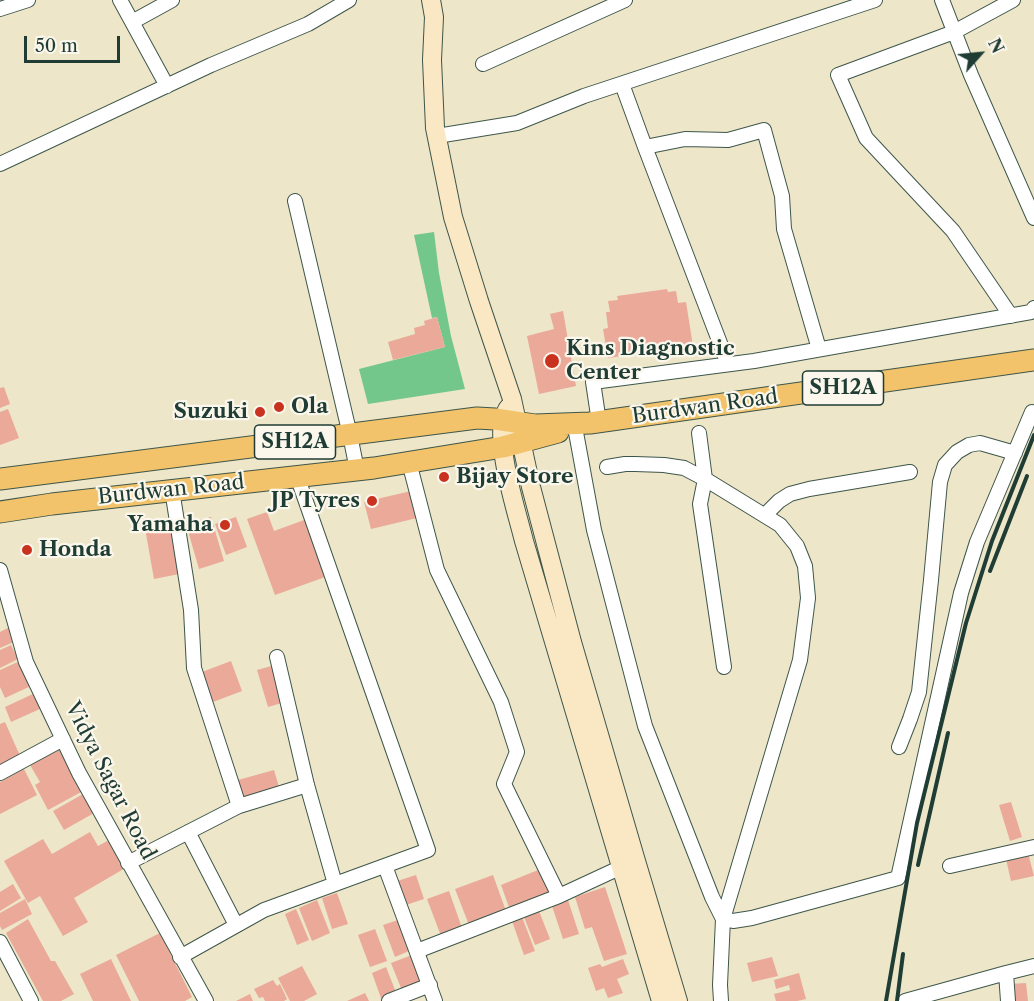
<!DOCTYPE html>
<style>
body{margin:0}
#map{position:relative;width:1034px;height:1001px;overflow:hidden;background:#ede6c8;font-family:"Libre Caslon Text",serif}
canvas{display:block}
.north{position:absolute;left:950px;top:24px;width:60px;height:60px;-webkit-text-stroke:4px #fbf7ec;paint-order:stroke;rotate:63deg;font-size:16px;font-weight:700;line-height:24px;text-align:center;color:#1f3d34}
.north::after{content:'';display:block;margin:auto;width:21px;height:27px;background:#1f3d34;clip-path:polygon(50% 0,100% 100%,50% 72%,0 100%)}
.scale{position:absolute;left:24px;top:36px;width:96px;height:27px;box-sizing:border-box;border:3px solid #1f3d34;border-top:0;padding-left:8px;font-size:18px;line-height:21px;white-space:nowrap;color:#1f3d34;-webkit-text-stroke:4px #fbf7ec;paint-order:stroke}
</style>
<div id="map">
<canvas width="1034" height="1001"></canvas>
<div class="north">N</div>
<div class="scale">50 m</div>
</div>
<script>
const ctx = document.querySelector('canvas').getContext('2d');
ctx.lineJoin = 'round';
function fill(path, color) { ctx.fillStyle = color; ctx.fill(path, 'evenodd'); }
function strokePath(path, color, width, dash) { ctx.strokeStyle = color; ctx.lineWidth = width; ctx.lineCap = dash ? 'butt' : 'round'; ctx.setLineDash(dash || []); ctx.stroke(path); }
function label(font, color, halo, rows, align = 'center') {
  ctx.font = font + ' "Libre Caslon Text",serif'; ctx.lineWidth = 4.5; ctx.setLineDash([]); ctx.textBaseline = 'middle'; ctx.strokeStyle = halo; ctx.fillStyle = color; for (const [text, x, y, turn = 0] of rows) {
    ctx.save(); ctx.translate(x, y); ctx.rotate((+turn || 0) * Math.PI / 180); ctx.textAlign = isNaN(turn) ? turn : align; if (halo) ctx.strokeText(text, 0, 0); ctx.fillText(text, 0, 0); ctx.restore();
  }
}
fill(new Path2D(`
 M434 232 439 273 451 336 465 389 368 404 359 369 445 347 437 317 432 318 414 235Z`), '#73c78b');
fill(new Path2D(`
 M667 289 668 292 676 291 678 303 686 302 693 346 608 358 603 329 608 328 606 312H610L608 301 618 300 617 296Z
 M563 311 576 386 539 394 527 336 554 329 550 314Z
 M437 317 445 347 393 360 388 342 415 334 414 328 425 325 424 321Z
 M4 387 10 404 0 408V388Z
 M8 409 19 438 0 445V412Z
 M411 491 417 518 371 529 364 502Z
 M267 512 274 531 307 519 328 576 275 595 247 519Z
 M211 517 224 561 199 569 186 524Z
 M236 517 247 547 226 555 215 524Z
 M169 523 179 574 154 579 145 528Z
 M10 627 16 641 0 648V632Z
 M11 645 18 659 0 668V650Z
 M22 660 33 685 5 698 0 687V670Z
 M231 661 242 691 213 702 202 672Z
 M275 665 285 702 268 707 257 670Z
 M35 693 42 708 11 722 5 707Z
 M5 722 21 758 0 767V724Z
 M60 749 83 791 48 810 35 785 40 782 30 765Z
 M24 769 37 795 0 814V782Z
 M274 770 279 787 243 797 238 780Z
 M83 794 94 813 64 830 53 811Z
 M1011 802 1022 837 1010 841 999 805Z
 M90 832 98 846 111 839 127 867 74 898 88 922 63 936 40 896 28 903 4 861 43 839 52 854Z
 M1028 853 1034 876 1011 881 1006 859Z
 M543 868 552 894 510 910 501 885Z
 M416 875 424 899 403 906 394 882Z
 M493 875 506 911 469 925 455 889Z
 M13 884 21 898 0 911V892Z
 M605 887 627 954 604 961 592 927 585 929 575 897Z
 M449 891 462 928 441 936 427 899Z
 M337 893 348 924 332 929 322 898Z
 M25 899 32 914 2 930 0 926V913Z
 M317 900 330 933 312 941 299 908Z
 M568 900 579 934 563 939 552 906Z
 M296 909 309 940 297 945 285 914Z
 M539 911 550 939 535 945 524 917Z
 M522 917 535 951 524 955 512 921Z
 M28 919 51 961H55L74 994 61 1001H43L6 933Z
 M398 920 409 951 395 957 383 925Z
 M375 929 387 961 370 967 358 935Z
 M160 933 192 997 185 1001H139L116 955Z
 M412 955 425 990 405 998 391 963Z
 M772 957 778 976 752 982 747 963Z
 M111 959 131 1001H93L80 974Z
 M623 959 629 974 617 979 623 993 608 998 604 988 596 991 588 968 600 964 602 967Z
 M302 966 317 994 304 1001H290L278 978Z
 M386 967 399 1000 396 1001H382L372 973Z
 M799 973 806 999 797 1001H776L774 994 790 990 789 985 776 989 774 980Z
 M273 980 277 986 280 984 287 999 284 1001H265L263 997 259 998 254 989Z
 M1026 983 1028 1001H1011L1010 984Z
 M365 993 369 1001H347Z
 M250 994 253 1001H236Z`), '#eba99a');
const street = new Path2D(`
 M120 0 167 86
 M942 0 971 75 1034 218
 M0 9 28 0
 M132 22 172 0
 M483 64 625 0
 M622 84 645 147 728 364
 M437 136 517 123 584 96 875 0
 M645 147 685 139 728 140 764 130 782 196 784 229 819 349
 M0 164 211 65 308 24 349 0
 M295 201 350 435 357 470
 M1011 316 953 231 866 138 838 75 954 32 1013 0
 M599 422 593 382 754 361 1031 312 1034 308
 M575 427 594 530 645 726 712 897 723 919 733 921 752 918 898 878 961 593 977 542 1032 412
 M699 433 705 479 700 504 724 667
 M409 462 437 570 501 702 517 752 504 784 559 896
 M607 467 625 464H635L664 465 684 468 705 479 780 525 797 546 805 566 808 598 800 660 723 919 720 985 721 1001
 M172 490 191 610 194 668 239 806
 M765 515 779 501 790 494 809 489 910 472
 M0 570 26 662 79 773 206 1001
 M277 657 307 785 335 884
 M899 747 910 719 919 692 931 580 940 482 945 465 957 452 969 445 980 443 1015 453
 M0 773 63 739
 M188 832 236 925
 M128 863 239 806 307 785
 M385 866 435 1001
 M950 866 1034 847
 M0 942 31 1001
 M417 951 559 896 628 864
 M180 957 264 910 428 850 297 476
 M1006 973 1008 1001
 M389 1001 430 985
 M905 1001 1006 973 1034 966`);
const secondary = new Path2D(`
 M431 0 434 17 432 60 435 128 453 217 479 301 512 399 531 487 572 642 636 861 678 1001
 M508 408C506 412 503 417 503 421 498 454 516 509 524 541L661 1001`);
const primary = new Path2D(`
 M0 479 477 418 495 419 535 425 590 423 1034 360
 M0 512 52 504 374 468 503 447 558 432`);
strokePath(street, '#3e564a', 16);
strokePath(secondary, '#3e564a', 20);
strokePath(primary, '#3e564a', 23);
strokePath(street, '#fff', 14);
strokePath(secondary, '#fae7c3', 18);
strokePath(primary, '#f2c36a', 21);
strokePath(new Path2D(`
 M990 571 1027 476
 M918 865 948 733
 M886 1001 917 823 966 623 992 541 1034 435
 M897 1001 903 954`), '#1f3d34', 4);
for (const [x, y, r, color] of [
 [552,361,8,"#c8321e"],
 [279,407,6,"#c8321e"],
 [260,412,6,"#c8321e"],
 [444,477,6,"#c8321e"],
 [372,501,6,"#c8321e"],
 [225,525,6,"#c8321e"],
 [27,550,6,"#c8321e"]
]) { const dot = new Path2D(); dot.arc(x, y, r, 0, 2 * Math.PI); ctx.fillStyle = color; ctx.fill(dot); strokePath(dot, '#fbf7ec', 2); }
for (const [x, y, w] of [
 [843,388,81],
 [295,442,81]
]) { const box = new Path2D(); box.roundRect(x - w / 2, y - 17, w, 34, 4.5); ctx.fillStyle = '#fbf7ec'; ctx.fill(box); strokePath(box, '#1f3d34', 1.5); }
label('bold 20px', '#1f3d34', null, [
 ["SH12A",843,388],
 ["SH12A",295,442]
]);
label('bold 21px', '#1f3d34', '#fbf7ec', [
 ["Kins Diagnostic",566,349],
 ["Center",566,373],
 ["Ola",291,407],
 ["Suzuki",248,412,"right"],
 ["Bijay Store",456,477],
 ["JP Tyres",360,501,"right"],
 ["Yamaha",213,525,"right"],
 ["Honda",39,550]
], 'left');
label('21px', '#1f3d34', '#fbf7ec', [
 ["Burdwan Road",705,407,-8],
 ["Burdwan Road",171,490,-6],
 ["Vidya Sagar Road",110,781,63]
]);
</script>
